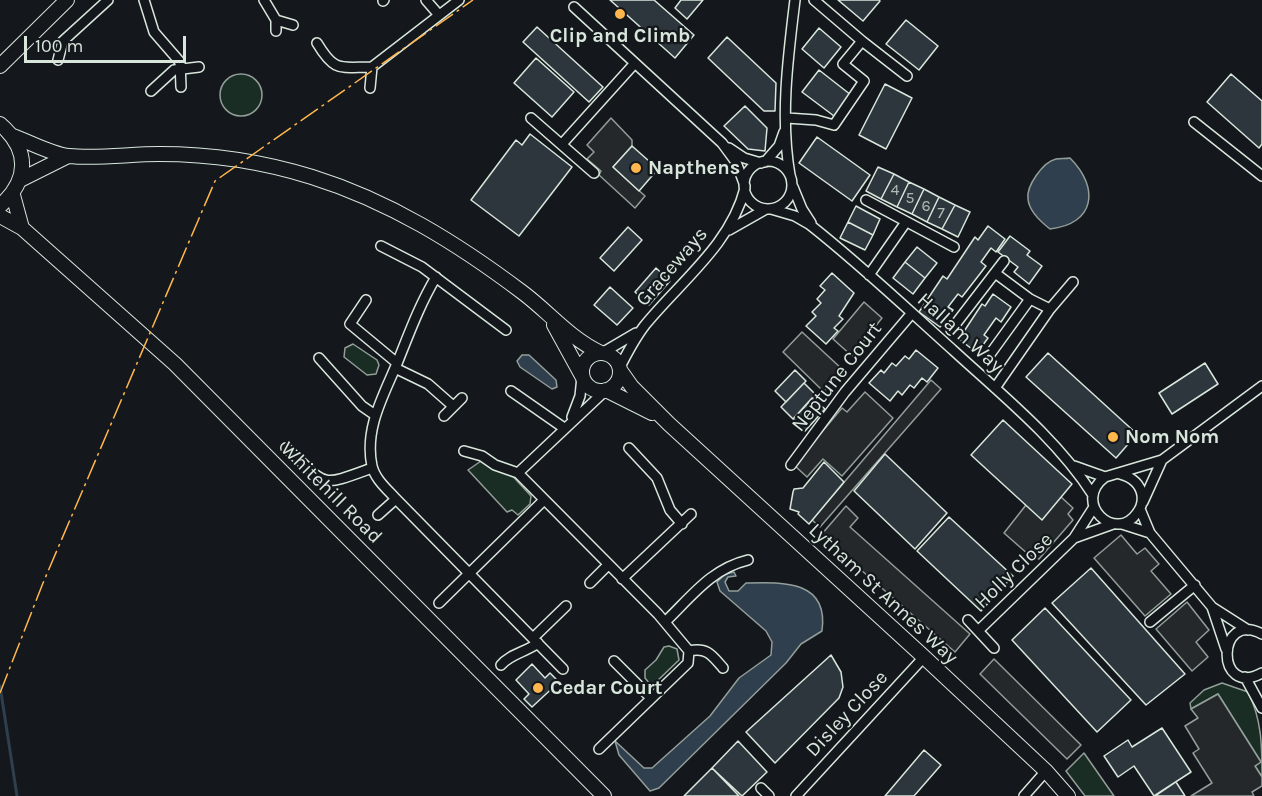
<!DOCTYPE html>
<style>
body{margin:0}
#map{position:relative;width:1262px;height:796px;overflow:hidden;background:#14181c;font-family:Karla,sans-serif}
canvas{display:block}
.scale{position:absolute;left:24px;top:36px;width:162px;height:27px;box-sizing:border-box;border:3px solid #d8e6dc;border-top:0;padding-left:8px;font-size:18px;line-height:21px;white-space:nowrap;color:#d8e6dc;-webkit-text-stroke:4px #14181c;paint-order:stroke}
</style>
<div id="map">
<canvas width="1262" height="796"></canvas>
<div class="scale">100 m</div>
</div>
<script>
const ctx = document.querySelector('canvas').getContext('2d');
ctx.lineJoin = 'round';
function fill(path, color) { ctx.fillStyle = color; ctx.fill(path, 'evenodd'); }
function strokePath(path, color, width, dash) { ctx.strokeStyle = color; ctx.lineWidth = width; ctx.lineCap = dash ? 'butt' : 'round'; ctx.setLineDash(dash || []); ctx.stroke(path); }
function label(font, color, halo, rows, align = 'center') {
  ctx.font = font + ' Karla,sans-serif'; ctx.lineWidth = 4.5; ctx.setLineDash([]); ctx.textBaseline = 'middle'; ctx.strokeStyle = halo; ctx.fillStyle = color; for (const [text, x, y, turn = 0] of rows) {
    ctx.save(); ctx.translate(x, y); ctx.rotate((+turn || 0) * Math.PI / 180); ctx.textAlign = isNaN(turn) ? turn : align; if (halo) ctx.strokeText(text, 0, 0); ctx.fillText(text, 0, 0); ctx.restore();
  }
}
const green = new Path2D(`
 M220 95a21 21 0 1 1 42 0a21 21 0 1 1-42 0Z
 M353 344 377 360 379 365 376 374 367 375 344 357 345 348Z
 M481 461 507 470 531 496 530 504 518 515 512 510 507 512 468 470Z
 M669 646 677 649 679 660 654 684H650L645 678V670L656 660 664 647Z
 M1222 683 1248 692C1262 720 1262 746 1262 777L1255 766 1261 762 1218 694 1191 709 1190 703 1204 690Z
 M1084 753 1114 796H1085L1066 771Z`);
fill(green, '#1a2d24');
strokePath(green, '#939e99', 1.5);
const parking = new Path2D(`
 M611 118 632 140V146L613 167 645 196 635 208 599 175 601 171 587 159 594 152 587 145Z
 M864 302 882 318 852 356 833 339Z
 M802 332 842 369 824 392 783 352Z
 M931 380 941 389 820 527 812 520Z
 M865 392 893 418 842 476 823 459 807 477 794 465 842 408 847 412Z
 M1061 497 1073 508 1068 514 1073 520 1039 559 1029 555 1004 533 1026 505Z
 M846 506 858 518 850 527 970 634 955 652 821 535Z
 M1121 535 1137 554 1145 548 1159 564 1151 571 1171 594 1145 616 1094 558Z
 M1187 602 1209 630 1196 642 1208 657 1192 671 1156 629Z
 M994 659 1081 745 1067 759 980 674Z
 M1218 694 1261 762 1255 766 1262 777V786L1252 792 1254 796H1191L1212 783 1193 753 1199 749 1185 726 1198 718 1191 709Z`);
fill(parking, '#24282b');
strokePath(parking, '#939e99', 1.5);
const water = new Path2D(`
 M1070 158C1100 188 1095 224 1050 229 1041 222 1029 211 1028 199 1026 186 1043 162 1056 159 1060 158 1066 159 1070 158Z
 M522 355H529L556 380 557 387 552 389 520 367 517 361Z
 M734 572 736 576 728 577 725 582 729 591H738L746 583C783 582 829 580 822 631L801 644 786 663 659 788 650 791 619 755 615 741 644 768H652L710 716 739 678 771 655 772 642 766 631 720 591 717 582 725 574Z`);
fill(water, '#2f3f4d');
strokePath(water, '#939e99', 1.5);
strokePath(new Path2D(`
 M0 686 17 796`), '#2f3f4d', 3);
const building = new Path2D(`
 M610 0H654L694 35 675 58Z
 M681 0H703L687 19 675 8Z
 M838 0H879L880 1 863 21Z
 M906 20 938 46 919 70 886 44Z
 M537 27 603 87 589 102 523 42Z
 M819 28 841 47 824 68 802 49Z
 M727 37 776 83 775 111H764L708 58Z
 M536 58 574 92 552 117 514 83Z
 M819 70 851 95 834 116 802 92Z
 M1231 74 1262 101V144L1259 148 1207 102Z
 M885 84 912 98 886 149 859 135Z
 M745 106 767 128 765 151 748 149 724 126Z
 M530 134 572 167 519 236 471 200 516 140 522 145Z
 M817 137 870 175 852 201 799 163Z
 M632 146 658 169 639 191 613 167Z
 M878 167 894 174 881 199 866 191Z
 M894 174 909 182 897 207 881 199Z
 M909 182 924 189 912 214 897 207Z
 M924 189 939 197 927 222 912 214Z
 M939 197 955 205 942 229 927 222Z
 M955 205 970 212 958 237 942 229Z
 M856 206 880 219 873 235 848 222Z
 M848 222 873 235 865 250 840 238Z
 M988 226 1005 239 996 252 991 248 981 262 986 266 962 297 958 294 948 307 953 310 940 327 919 312 943 276 947 279 975 237 978 240Z
 M628 227 642 240 614 271 600 258Z
 M1010 236 1030 251 1027 255 1042 266 1029 284 1014 272 1018 267 998 252Z
 M917 247 937 263 925 278 905 262Z
 M905 262 925 278 913 294 893 278Z
 M656 268 670 281 649 305 635 292Z
 M832 273 854 293 839 316 843 319 834 328 838 331 826 344 806 326 816 316 812 312 821 303 817 299 825 290 820 286Z
 M610 287 633 308 617 325 594 305Z
 M993 294 1011 307 1001 322 996 318 984 335 988 338 977 353 959 339 982 304 985 306Z
 M916 350 938 368 927 382 922 378 914 388 910 385 902 395 898 391 890 401 869 383 881 370 884 373 892 363 896 366 905 356 909 359Z
 M1048 353 1137 434 1116 458 1026 377Z
 M1205 363 1218 384 1172 414 1159 393Z
 M795 370 806 381 786 402 775 391Z
 M804 383 816 395 793 419 781 407Z
 M812 398 825 409 805 431 793 419Z
 M1003 420 1072 484 1042 520 971 455Z
 M885 454 947 513 915 549 854 491Z
 M824 462 844 482 809 524 798 514 799 512 790 509 793 492 794 489 803 488Z
 M949 517 1013 576 981 611 917 551Z
 M1091 568 1185 674 1146 705 1052 603Z
 M1045 608 1131 700 1097 732 1012 640Z
 M831 655 841 672 843 687 839 698 775 763 746 732Z
 M532 664 545 678 550 673 559 682 532 707 524 699 529 694 516 680Z
 M1162 728 1191 772 1154 796 1134 766 1118 777 1104 756 1128 740 1132 747Z
 M738 741 767 772 742 796 712 768Z
 M924 750 941 765 914 796H885Z
 M712 768 739 796H684Z
 M1176 782 1185 796H1155Z`);
fill(building, '#2c363c');
strokePath(building, '#d8e6dc', 1.5);
const street = new Path2D(`
 M144 0 154 32 180 62 181 87
 M264 0 276 20V31
 M426 0 439 15
 M383 1 384 0
 M574 7 722 143 736 162 745 186
 M276 20 293 25
 M862 41 907 76
 M317 43C335 73 340 67 372 67
 M58 60 63 41 108 0
 M370 88 372 67 459 0
 M151 91 174 70 199 67
 M531 118 594 173
 M787 118 816 120 834 125 864 81 843 64 862 41 814 0
 M1194 122 1262 176
 M562 144 635 63
 M729 148 744 158 761 163
 M744 185a24 24 0 1 1 48 0a24 24 0 1 1-48 0Z
 M765 162 779 146 784 132
 M790 175C780 118 788 57 795 0
 M793 187 802 209 811 223
 M866 200 954 247
 M771 209 795 216 809 224C860 264 906 308 954 351 1002 395 1057 439 1093 495
 M729 230 766 209
 M381 246 422 267 506 330
 M995 273 1030 299 1050 309
 M869 275 906 222
 M436 277C420 304 410 331 398 361 384 395 364 428 372 466 375 479 387 489 396 499L563 669
 M366 300 350 324 397 363
 M951 330 1004 261
 M602 353 636 333
 M988 357 1030 299
 M319 358 362 406 375 415
 M395 368 428 384 453 406
 M619 369C627 353 635 338 645 325 681 281 731 244 745 188
 M995 388 1050 309 1073 282
 M511 391 564 428
 M444 416 462 398
 M572 417 580 396 582 377
 M286 448C329 486 317 488 372 468
 M629 448 657 478 670 510 682 524
 M464 451 482 456 495 465 518 473
 M791 465 845 392 912 313
 M1074 466 1105 477
 M1120 474C1131 477 1140 483 1142 495 1143 502 1141 508 1137 513 1116 544 1071 503 1105 477L1162 460 1262 386
 M1143 502 1162 460
 M1140 509 1150 533 1212 607 1248 630
 M378 515 396 499
 M1122 524 1150 533
 M1074 538 1113 524
 M622 579 691 514
 M590 583 608 565
 M439 603 544 500
 M1212 607 1226 649
 M968 620 994 648
 M665 622C692 596 711 569 748 560
 M1150 622 1195 585
 M979 630 1074 538 1094 507
 M1262 634C1216 609 1215 699 1262 673
 M533 638 566 606
 M689 651C707 647 712 655 723 668
 M614 661 651 698
 M501 665C510 654 526 652 538 643
 M1245 677 1262 708
 M599 749 688 663 689 651 658 614 518 473 605 391
 M761 788 769 796
 M796 796 924 657
 M1024 796 1046 771`);
const secondary = new Path2D(`
 M0 66 67 0
 M0 124C30 150 29 180 0 206
 M13 136C30 142 51 154 69 156 98 159 130 154 159 154 209 154 264 162 312 177 389 201 457 243 522 292 549 312 569 338 601 353
 M20 180 68 156
 M13 195 22 228
 M0 216 22 228 175 364 604 796
 M554 325 582 376
 M582 372a19 19 0 1 1 38 0a19 19 0 1 1-38 0Z
 M620 370 632 387 669 424 924 657 1046 771 1068 796
 M606 390 652 413`);
strokePath(street, '#d8e6dc', 12);
strokePath(secondary, '#d8e6dc', 16);
strokePath(street, '#14181c', 9);
strokePath(secondary, '#14181c', 14);
strokePath(new Path2D(`
 M0 693 43 583 215 181 473 0`), '#ffb74d', 1.5, [21, 4.5, 3, 4.5]);
for (const [x, y, r, color] of [
 [620,14,6,"#ffb74d"],
 [636,168,6,"#ffb74d"],
 [1113,437,6,"#ffb74d"],
 [538,688,6,"#ffb74d"]
]) { const dot = new Path2D(); dot.arc(x, y, r, 0, 2 * Math.PI); ctx.fillStyle = color; ctx.fill(dot); strokePath(dot, '#14181c', 2); }
label('16px', '#adbab4', null, [
 ["4",895,190],
 ["5",910,198],
 ["6",926,206],
 ["7",941,213]
]);
label('bold 20px', '#d8e6dc', '#14181c', [
 ["Clip and Climb",620,36,"center"],
 ["Napthens",648,168],
 ["Nom Nom",1125,437],
 ["Cedar Court",550,688]
], 'left');
label('20px', '#d8e6dc', '#14181c', [
 ["Graceways",672,267,-49],
 ["Hallam Way",960,333,42],
 ["Neptune Court",837,377,-52],
 ["Whitehill Road",331,493,45],
 ["Holly Close",1014,571,-44],
 ["Lytham St Annes Way",883,594,43],
 ["Disley Close",847,714,-47]
]);
</script>
